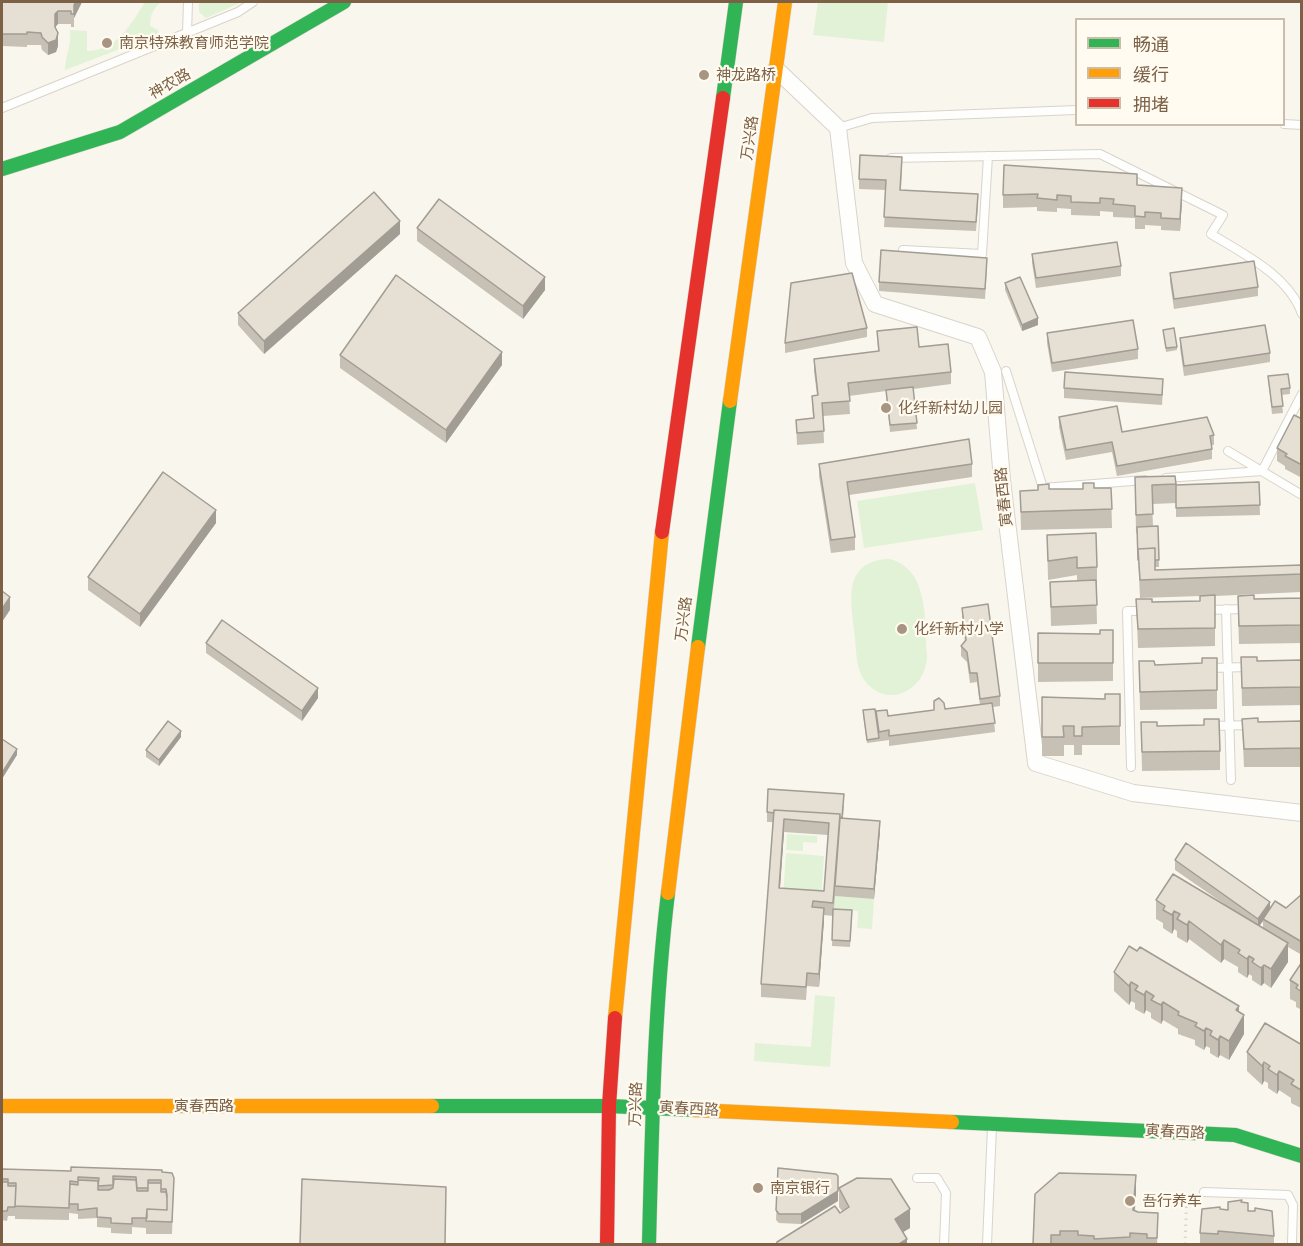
<!DOCTYPE html>
<meta charset="utf-8">
<style>
body{margin:0}
#map{position:relative;width:1303px;height:1246px;overflow:hidden;background:#f9f6ed;font-family:Mulish,"Noto Sans SC",sans-serif}
canvas{display:block}
.frame{position:absolute;inset:0;border:3px solid #7c6147;pointer-events:none}
.legend{position:absolute;left:1075px;top:18px;width:210px;height:108px;box-sizing:border-box;background:#fffbf0;border:2px solid #cbbdac;margin:0;padding:8px 10px;list-style:none;font-size:18px;color:#7c6147}
.legend li{display:flex;align-items:center;gap:12px;height:30px}
.legend b{width:30px;border:2px solid #cbbdac}
</style>
<div id="map">
<canvas width="1303" height="1246"></canvas>
<div class="frame"></div>
<ul class="legend">
<li><b style="height:8px;background:#30b455"></b>畅通</li>
<li><b style="height:8px;background:#ff9f0a"></b>缓行</li>
<li><b style="height:8px;background:#e5322d"></b>拥堵</li>
</ul>
</div>
<script>
const ctx = document.querySelector('canvas').getContext('2d');
ctx.lineJoin = 'round';
function fill(path, color) { ctx.fillStyle = color; ctx.fill(path, 'evenodd'); }
function strokePath(path, color, width, dash) { ctx.strokeStyle = color; ctx.lineWidth = width; ctx.lineCap = dash ? 'butt' : 'round'; ctx.setLineDash(dash || []); ctx.stroke(path); }
function label(font, color, halo, rows, align = 'center') {
  ctx.font = font + ' Mulish,"Noto Sans SC",sans-serif'; ctx.lineWidth = 4.5; ctx.setLineDash([]); ctx.textBaseline = 'middle'; ctx.strokeStyle = halo; ctx.fillStyle = color; for (const [text, x, y, turn = 0] of rows) {
    ctx.save(); ctx.translate(x, y); ctx.rotate((+turn || 0) * Math.PI / 180); ctx.textAlign = isNaN(turn) ? turn : align; if (halo) ctx.strokeText(text, 0, 0); ctx.fillText(text, 0, 0); ctx.restore();
  }
}
fill(new Path2D(`
 M145 2H162C153 7 150 16 150 26L158 30 159 34 65 70C65 55 72 46 70 30L87 31V51C117 51 131 24 145 2Z
 M199 2H242L206 18 199 12Z
 M818 2H888L884 42 813 35Z
 M975 483 983 530 864 548 857 501Z
 M889 559C930 569 924 621 927 654 928 689 888 711 865 681 856 669 856 651 855 637 851 603 841 561 889 559Z
 M787 834 817 836V843L803 842V851L786 850Z
 M786 853 824 856 821 900 783 897Z
 M835 896 874 899 872 929 857 928 858 911 834 909Z
 M815 995 835 997 830 1067 754 1061 755 1043 811 1047Z`), '#e2f2d6');
const lane = new Path2D(`
 M187 33 188 2
 M2 108 238 12 253 2
 M1284 124 1302 125
 M838 128 872 118 1076 110
 M891 158 1100 154 1223 215 1211 234C1244 254 1289 276 1302 314
 M903 250 982 254 988 156
 M1006 371 1043 488 1145 480
 M1228 451 1302 495
 M1166 478 1262 471 1302 394
 M1226 609 1231 780
 M1206 610 1247 609
 M1206 668 1250 667
 M1209 726 1253 725
 M1131 767 1127 611H1148
 M917 1178H937L946 1193 944 1244
 M1204 1192 1288 1195 1293 1205 1292 1244
 M987 1244 992 1127`);
const street = new Path2D(`
 M776 69 838 128 854 263 875 304 978 337 993 372 1002 480 1036 763 1133 793 1302 813`);
const fast = new Path2D(`
 M723 98 736 2
 M2 169 120 132 344 2
 M698 647 730 401
 M432 1106H609L695 1110
 M952 1122 1235 1135 1302 1156
 M649 1244C652 1127 654 1009 668 893`);
const slow = new Path2D(`
 M730 401 785 2
 M668 893 698 647
 M615 1018 662 532
 M2 1106H432
 M695 1110 952 1122`);
const jam = new Path2D(`
 M662 532 723 98
 M607 1244 609 1106 615 1018`);
strokePath(lane, '#d9d3cb', 10);
strokePath(street, '#d9d3cb', 18);
strokePath(fast, '#dad3ca', 15);
strokePath(slow, '#dad3ca', 15);
strokePath(jam, '#dad3ca', 15);
strokePath(new Path2D(`
 M1185 1244 1187 1190`), '#dcd6cd', 3, [1.5, 4.5]);
strokePath(lane, '#fefefc', 8);
strokePath(street, '#fefefc', 16);
strokePath(fast, '#30b455', 14);
strokePath(slow, '#ff9f0a', 14);
strokePath(jam, '#e5322d', 14);
fill(new Path2D(`
 M2 2H82L74 18V27H71V24H58L55 27 58 46 56 52 48 55 42 50 41 45H27V47L2 46Z
 M902 167 901 190 978 204 976 231 884 227 886 190 859 189V179Z
 M1137 185 1182 200 1180 231 1161 230V226L1145 225V229H1135V218L1113 217V212L1100 211V216L1071 215V209L1057 208V212L1037 211V207L1003 208V195Z
 M417 228 545 290 523 319 417 241Z
 M400 234 264 354 238 325V313Z
 M1032 254 1121 266V276L1036 288 1032 263Z
 M987 267 985 299 879 291V282Z
 M1170 273 1258 287V296L1174 309 1170 282Z
 M1005 283 1038 325 1022 331 1005 290Z
 M867 328V337L785 353V343Z
 M1163 330 1177 347V350L1166 352Z
 M877 331 919 347 951 372V384L913 389 917 429 890 432 886 391 849 396 850 414 823 416 824 443 797 445 796 420 813 418 812 396 817 395 814 371V359L878 351Z
 M1047 333 1138 349V359L1052 372 1047 343Z
 M1180 338 1270 353V362L1184 376 1180 348Z
 M340 355 502 365 446 443 340 368Z
 M1268 376 1290 388V394L1281 395 1283 413 1272 414Z
 M1064 388 1163 389 1162 405 1064 398Z
 M1059 417 1122 432 1214 435V445H1212V459L1117 476 1112 452 1066 460 1059 427Z
 M1302 419V478L1285 469V466L1277 461V448Z
 M819 464H972V477L849 495 855 537V550L831 553 819 476Z
 M1175 476 1176 485 1259 482 1260 515 1176 517V503L1152 504 1153 526H1158L1159 567H1155V570L1302 565V643L1239 644 1238 614V596L1254 599 1301 598V592L1215 596V646L1138 648 1136 599 1152 602 1200 601V596L1140 598 1137 533H1136L1135 477Z
 M1111 488 1112 528 1021 530 1020 491Z
 M216 523 140 627 88 590V577Z
 M1047 535 1097 567V586H1096L1097 624 1051 626 1050 582 1077 581V575L1048 580Z
 M962 608 1000 696V706L993 707 995 732 889 746V740L867 743 863 714 876 718 980 705 977 682 970 683 967 662 961 656V646L965 642 962 617Z
 M1113 630V681L1038 682V633L1100 634Z
 M206 643 318 698 302 721 206 653Z
 M1241 657 1257 661 1302 660V705L1242 706Z
 M1217 658V709L1140 710 1139 661 1155 665 1202 663Z
 M1120 694V745H1082V755H1074V745H1064V756H1042V697L1105 699Z
 M1242 719 1258 722 1302 721V767H1244Z
 M1141 722 1157 726 1220 751V770L1142 771Z
 M181 737 159 766 146 757V750Z
 M844 804 843 818 880 830 874 899 835 896 834 909 852 917 850 947 832 946 833 916 824 915 819 987 807 986 806 1000 761 997V984L773 822H767V812ZM784 832 828 835 824 891 780 888Z
 M1175 860 1270 909 1286 908 1302 894V955L1288 947V962L1271 988 1264 983 1261 986 1252 980V976L1249 974 1247 978 1238 972V967L1224 959 1221 963 1189 939 1187 943 1177 937V931L1174 929 1172 934 1163 928V923L1156 919V900L1230 908 1175 870ZM1263 921V928L1259 926Z
 M1302 962V1010L1296 1007V1002L1290 999V980Z
 M1114 972 1239 1012 1244 1034 1229 1060 1220 1055 1218 1058 1210 1053V1048L1206 1046 1204 1050 1195 1045V1040L1178 1034V1029L1163 1020 1161 1024 1151 1018V1013L1146 1010 1144 1014 1135 1009V1003L1131 1001 1129 1005 1114 991Z
 M1302 1045V1107L1301 1108 1291 1103V1098L1279 1090 1277 1094 1268 1088V1083L1264 1081 1262 1085 1247 1071V1052Z
 M778 1168 838 1176V1201L801 1224 779 1223 776 1220Z
 M2 1169 71 1171 162 1172 174 1178 172 1234H146V1228L132 1227V1234L111 1233V1228L97 1227V1218L78 1219V1214L69 1213V1220L15 1219V1216H8L7 1221 2 1220Z
 M839 1188 910 1228 903 1232 907 1245 840 1213 842 1211 839 1207Z
 M1035 1194H1136L1135 1211 1138 1212 1158 1213 1157 1245H1033Z
 M1241 1202 1248 1211 1274 1236V1245H1200V1233L1220 1209 1228 1210Z`), '#c6c0b5');
fill(new Path2D(`
 M76 2H82L74 18V5Z
 M58 11V24L55 27V14Z
 M58 33V46L56 52 48 55V43Z
 M1182 188V200L1180 231V219Z
 M400 221V234L264 354V341Z
 M545 277V290L523 319V306Z
 M1038 318V325L1022 331V325Z
 M502 352V365L446 443V430Z
 M216 510V523L140 627V614Z
 M10 597V610L2 622V609Z
 M318 688V698L302 721V711Z
 M181 731V737L159 766V760Z
 M17 749V755L2 779V773Z
 M784 819V832L779 901V888Z
 M880 821V830L874 899V889Z
 M1270 902V912L1263 919V921L1258 928V919Z
 M824 908V921L819 987V974Z
 M1174 911V929L1172 934V915Z
 M1189 921V939L1187 943V925Z
 M1224 940V959L1221 963V945Z
 M1288 943V962L1271 988V969Z
 M1249 956V974L1247 978V959Z
 M1264 965V983L1261 986V968Z
 M1131 982V1001L1129 1005V986Z
 M1146 991V1010L1144 1014V995Z
 M1163 1002V1020L1161 1024V1005Z
 M1239 1006V1024L1244 1015V1034L1229 1060V1041L1236 1010Z
 M1206 1028V1046L1204 1050V1031Z
 M1220 1036V1055L1218 1058V1040Z
 M1264 1062V1081L1262 1085V1066Z
 M1279 1071V1090L1277 1094V1075Z
 M1302 1088V1107L1301 1108V1090Z
 M1136 1175V1194L1133 1229V1210Z
 M838 1191V1201L801 1224V1214Z
 M910 1209V1228L895 1237V1219Z
 M907 1239V1245H899V1244Z`), '#a19c94');
const building = new Path2D(`
 M2 2H76L74 5V14H71V11H58L55 14V27L58 33 56 40 48 43 42 37 41 33 27 32V34H2Z
 M860 155 902 157 900 190 978 194 976 222 884 217 886 180 859 179Z
 M1004 165 1137 174V185L1182 188 1180 219 1161 218V213L1145 212V217L1135 216V206L1113 204 1114 199 1100 198V203L1071 202V196L1057 195V200L1037 198 1038 194 1003 195Z
 M374 192 400 221 264 341 238 313Z
 M439 199 545 277 523 306 417 228Z
 M1117 242 1121 266 1036 278 1032 254Z
 M881 250 987 258 985 289 879 282Z
 M1254 261 1258 287 1174 299 1170 273Z
 M852 273 867 328 785 343 791 283Z
 M396 275 502 352 446 430 340 355Z
 M1020 277 1038 318 1022 325 1005 283Z
 M1133 320 1138 349 1052 363 1047 333Z
 M1265 325 1270 353 1184 366 1180 338Z
 M917 327 919 347 948 344 951 372 848 383 850 401 822 403 824 431 797 433 796 420 814 418 812 396 818 395 814 359 879 351 877 331Z
 M1174 328 1177 347 1166 348 1163 330Z
 M1065 372 1163 379 1162 395 1064 388Z
 M1288 374 1290 388 1281 389 1283 406 1272 407 1268 376Z
 M913 387 917 423 890 425 886 390Z
 M1117 406 1122 432 1207 417 1214 435 1210 436 1212 449 1117 466 1112 442 1066 450 1059 417Z
 M1294 415 1302 419V465L1285 456 1287 454 1277 448Z
 M969 439 972 464 847 482 855 537 831 540 819 464Z
 M163 472 216 510 140 614 88 577Z
 M1175 476 1176 484 1152 485 1153 514 1136 515 1135 477Z
 M1259 482 1260 505 1176 508V485Z
 M1083 483H1094V488H1111L1112 509 1021 512 1020 491 1038 490V485L1049 484V489H1083Z
 M1158 526 1159 560H1155V548L1138 549V560L1137 527Z
 M1096 533 1097 567 1077 568V557L1048 561 1047 535Z
 M1155 548V570L1302 565V574L1140 580 1138 549Z
 M1096 580 1097 605 1051 607 1050 582Z
 M2 591 10 597 2 609Z
 M1301 592 1302 625 1239 626 1238 596 1254 595V599L1301 598Z
 M1215 595V628L1138 629 1136 599H1152V602L1200 601V596Z
 M988 604 1000 696 980 699 977 673H970L967 652 961 646 966 640 962 608Z
 M222 620 318 688 302 711 206 643Z
 M1100 630H1113V663H1038V633L1100 634Z
 M1241 657H1257V661L1302 660V687L1242 688Z
 M1202 658H1217V690L1140 692 1139 661H1154L1155 665 1202 663Z
 M1105 694H1120V726L1082 727V736H1074V726H1063L1064 737H1042V697L1105 699Z
 M939 698 944 703 945 709 992 703 995 723 889 736V730L879 732 876 711 887 710 888 716 934 710V701Z
 M875 709 879 738 867 740 863 710Z
 M1258 718V722L1302 721V748L1244 749 1242 719Z
 M1204 719H1219L1220 751 1142 752 1141 722H1157V726L1204 725Z
 M168 721 181 731 159 760 146 750Z
 M2 739 17 749 2 773Z
 M768 789 844 794 842 818 840 817V814L774 810V813L767 812Z
 M774 810 840 814 833 903 813 901 812 907 824 908 819 974 807 973 806 987 761 984ZM784 819 829 823 824 891 779 888Z
 M840 818 880 821 874 889 835 886Z
 M1186 843 1270 902 1258 919 1175 860Z
 M1173 874 1288 943 1271 969 1264 965 1261 968 1252 962 1254 959 1249 956 1247 959 1238 953 1240 950 1224 940 1221 945 1189 921 1187 925 1177 919 1180 914 1174 911 1172 915 1163 910 1165 906 1156 900Z
 M1302 894V942L1263 919 1275 901 1286 908Z
 M833 909 852 910 850 941 832 940Z
 M1129 946 1137 951 1140 947 1239 1006 1236 1010 1244 1015 1229 1041 1220 1036 1218 1040 1210 1035 1212 1031 1206 1028 1204 1031 1195 1026 1197 1023 1178 1015 1179 1012 1163 1002 1161 1005 1151 1000 1154 996 1146 991 1144 995 1135 990 1138 986 1131 982 1129 986 1114 972Z
 M1302 962V992L1296 988 1298 985 1290 980Z
 M1265 1023 1302 1045V1088L1301 1090 1291 1084 1294 1080 1279 1071 1277 1075 1268 1069 1270 1066 1264 1062 1262 1066 1247 1052Z
 M71 1167 162 1170V1172L172 1173 174 1178 172 1222 146 1221 147 1209 167 1210V1195L166 1189H161V1180H148V1188H137L136 1177 113 1176V1185L98 1186 99 1178 78 1177V1182L70 1181 69 1208 15 1206 16 1183H8V1179H2V1169L71 1171Z
 M778 1168 836 1174 838 1176V1191L801 1214H779L776 1210Z
 M1059 1173 1136 1175 1133 1210 1138 1212 1158 1213 1157 1238H1147V1234L1130 1233V1237L1094 1239V1236L1078 1235V1231H1060V1235H1051V1245H1033L1035 1194Z
 M857 1178 891 1179 910 1209 895 1219 907 1239 899 1244 900 1245H776L777 1242 835 1206 840 1213 849 1207 839 1188Z
 M114 1179 136 1180 137 1191H148V1183H161V1192H166L167 1198V1210L147 1209V1218H132V1224L111 1223V1218L97 1217V1208L78 1210V1204H69L70 1184 78 1185V1180L98 1181V1190H109L113 1188Z
 M302 1179 446 1187 445 1244 300 1245Z
 M2 1182H8V1186H16L15 1207H8L7 1211H2Z
 M1242 1200 1241 1202 1248 1203V1211H1255V1208L1272 1211 1274 1236 1218 1231V1234L1200 1233 1202 1209 1220 1207V1209L1228 1210V1202Z`);
fill(building, '#e6dfd3');
strokePath(building, '#a19c94', 1.5);
for (const [x, y, r, color] of [
 [107,43,6,"#a89581"],
 [704,75,6,"#a89581"],
 [886,408,6,"#a89581"],
 [902,629,6,"#a89581"],
 [758,1188,6,"#a89581"],
 [1130,1201,6,"#a89581"]
]) { const dot = new Path2D(); dot.arc(x, y, r, 0, 2 * Math.PI); ctx.fillStyle = color; ctx.fill(dot); strokePath(dot, '#fffbf0', 2); }
label('15px', '#7c6147', '#fffbf0', [
 ["南京特殊教育师范学院",119,43],
 ["神龙路桥",716,75],
 ["化纤新村幼儿园",898,408],
 ["化纤新村小学",914,629],
 ["南京银行",770,1188],
 ["吾行养车",1142,1201]
], 'left');
label('15px', '#7c6147', '#fffbf0', [
 ["神农路",170,84,-30],
 ["万兴路",750,138,-82],
 ["寅春西路",1004,497,-96],
 ["万兴路",684,619,-83],
 ["万兴路",636,1104,-88],
 ["寅春西路",204,1106],
 ["寅春西路",689,1109,3],
 ["寅春西路",1175,1132,3]
]);
</script>
